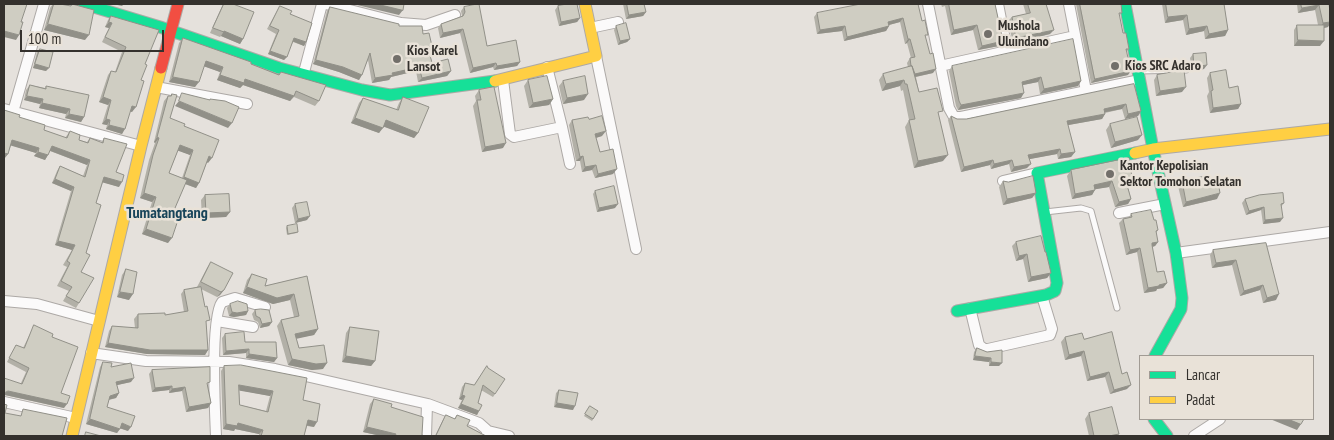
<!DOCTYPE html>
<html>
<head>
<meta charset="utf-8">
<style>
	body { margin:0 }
	#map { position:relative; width:1334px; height:440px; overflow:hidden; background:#e5e1dc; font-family:"PT Sans Narrow",sans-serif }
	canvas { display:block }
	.frame { position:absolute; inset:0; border:5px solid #34312d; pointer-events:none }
	.legend { position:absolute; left:1139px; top:355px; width:175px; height:65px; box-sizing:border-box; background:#e9e2d8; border:1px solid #a19b94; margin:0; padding:6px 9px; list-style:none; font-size:15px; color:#34312d }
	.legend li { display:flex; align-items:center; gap:10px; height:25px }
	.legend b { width:25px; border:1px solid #a19b94 }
	.scale { position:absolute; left:20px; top:30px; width:144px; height:22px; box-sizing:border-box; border:2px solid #34312d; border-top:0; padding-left:6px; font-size:15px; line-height:18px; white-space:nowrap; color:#34312d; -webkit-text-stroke:4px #e9e2d8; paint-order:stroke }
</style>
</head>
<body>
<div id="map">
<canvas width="1334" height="440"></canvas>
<div class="frame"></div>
<ul class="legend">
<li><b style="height:6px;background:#16e098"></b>Lancar</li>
<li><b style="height:6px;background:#ffcf43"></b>Padat</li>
</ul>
<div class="scale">100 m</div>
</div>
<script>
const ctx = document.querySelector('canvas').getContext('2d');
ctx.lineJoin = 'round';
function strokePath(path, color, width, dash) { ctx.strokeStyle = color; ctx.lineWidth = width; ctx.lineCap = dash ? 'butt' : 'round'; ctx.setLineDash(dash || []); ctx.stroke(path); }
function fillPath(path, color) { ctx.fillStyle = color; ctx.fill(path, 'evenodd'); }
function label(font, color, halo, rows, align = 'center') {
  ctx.font = font + ' "PT Sans Narrow",sans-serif'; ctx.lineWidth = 5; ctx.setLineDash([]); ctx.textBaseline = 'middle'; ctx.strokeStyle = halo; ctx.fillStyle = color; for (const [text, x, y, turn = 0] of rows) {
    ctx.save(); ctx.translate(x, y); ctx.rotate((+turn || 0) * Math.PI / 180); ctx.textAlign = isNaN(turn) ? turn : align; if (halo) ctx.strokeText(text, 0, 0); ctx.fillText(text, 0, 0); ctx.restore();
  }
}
const lane = new Path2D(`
	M1139 71 1186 70
	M1045 212 1081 208 1091 211 1117 308`);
const street = new Path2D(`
	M326 4 401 23 426 25 455 15
	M928 4 949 108 954 117H961L1140 80
	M998 4 1007 50
	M1069 4 1086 91
	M590 28 618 22
	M596 56 636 249
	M940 66 1075 36
	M547 67 562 127
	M303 76 322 4
	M503 80 510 134 514 137 562 127 570 164
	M156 87 247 104
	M4 109 141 146
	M13 112 44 4
	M1003 181 1037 173
	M1119 213 1165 204
	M1176 253 1330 232
	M4 301 37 304 99 321
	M970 308 979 345 984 349H988L1050 335 1052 329 1042 296
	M217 321 253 327
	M91 353 146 361 229 362 275 369 428 404 479 423 488 431 486 436
	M4 402 76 418
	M488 431 509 436
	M216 436C215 413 210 317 222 302L235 298 265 307
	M426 436 427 404
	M1194 436 1220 419`);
const fast = new Path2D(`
	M84 4 160 27 279 68 362 90 390 95 495 81
	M1125 4 1153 149 1176 253 1182 298 1181 309 1155 356
	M957 311 1046 295 1055 291 1057 283 1037 173 1135 153
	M1154 419 1167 436`);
const slow = new Path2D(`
	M495 81 596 56 585 4
	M1135 153 1153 149 1330 129
	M72 436 141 146 161 68`);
const jam = new Path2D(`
	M161 68 178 4`);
strokePath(lane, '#ada9a6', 7);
strokePath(street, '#ada9a6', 12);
strokePath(fast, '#ada9a6', 13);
strokePath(slow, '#ada9a6', 13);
strokePath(jam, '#ada9a6', 13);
strokePath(lane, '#fbfafa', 5);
strokePath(street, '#fbfafa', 10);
strokePath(fast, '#16e098', 11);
strokePath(slow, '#ffcf43', 11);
strokePath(jam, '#f24e42', 11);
fillPath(new Path2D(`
	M53 4H60L70 6 72 4 85 40 44 30 50 8Z
	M223 4H233L243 39 240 44 221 36 220 37 210 33Z
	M623 4H644L646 12 643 16 626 19Z
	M918 4 933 73 916 77 919 92 939 116 943 161 914 168 905 127 909 120 903 90 901 91 900 86 882 91 879 80 883 74 908 67 907 63 910 58H911L907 43 905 44 900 22 889 25V26L886 31 844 41 842 31 817 34 814 17 817 13Z
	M941 4H995L1003 41 999 46 978 50 973 30 951 35 945 6 942 7Z
	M1023 4H1046L1050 34 1013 43 1008 21 1012 17 1026 14Z
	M1076 4H1121L1119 16 1123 33 1129 49 1126 52 1128 75 1091 83Z
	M1162 4H1224L1228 30 1225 36 1205 39 1204 31 1186 35 1183 20 1165 23Z
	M1297 4H1329L1328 27 1324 28 1320 46H1294V30L1297 25H1318L1315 10 1298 13Z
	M280 6 290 14 306 42 304 46 293 42 284 60 268 54 276 34 267 29Z
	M558 6 580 18 577 22 559 26 555 10Z
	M330 7 399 26 423 34 432 46 429 50 432 63 451 71 447 76 418 82 416 71 391 77 389 80 372 83 368 60 359 80 339 72 313 64 327 11Z
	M464 7 487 46 520 62 517 66 494 70 493 67 470 73 460 33 440 38 438 28 441 24 462 16 461 11Z
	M111 16 145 64 132 112 130 111 122 134 106 129 107 125 102 124 108 105 99 102 108 75 111 71 115 72 122 52 102 42 109 28 105 27 108 20Z
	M616 26 630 39 627 42 618 45 614 30Z
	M183 38 279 74 281 72 319 101 315 106 294 97 290 101 243 85 240 88 217 80 220 72 204 66 195 87 169 82 179 43Z
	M40 49 46 71 33 68 37 52Z
	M1193 54 1204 69 1192 71 1190 58Z
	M952 66 1081 81 1078 86 1040 94 1038 82 1023 85 1021 98 958 110 956 106 949 71Z
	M1210 73 1229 88 1241 104 1238 109 1210 113 1207 96 1209 92 1207 78Z
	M1157 75 1182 92 1156 96 1154 80Z
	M528 80 553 99 549 105 529 108 524 86Z
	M563 81 584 100 563 104 559 86Z
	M1134 84 1141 111 1138 116 1125 119 1122 109 1105 113V114L1102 119 1068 125 1075 152 1071 157 1058 159 1057 154 1029 159 1027 168 1011 172 1009 164 991 169 990 165 961 172 948 120 951 116 957 119H966Z
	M30 85 45 88 46 86 84 117 81 122 65 118 66 114 39 108 40 104 24 100 26 90Z
	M479 90 503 148 482 152 473 106 476 101 475 96Z
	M172 94 170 118 184 126 208 163 207 162 199 183 196 188 185 184 172 215 168 243 142 234 152 202 140 198 149 160 155 143 154 142 164 101 168 96H170ZM178 150 190 155 182 178 169 173Z
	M403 97 418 133 414 138 383 126 379 133 351 123 359 103 363 98 396 110 399 103Z
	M4 110 44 130 65 138 70 131 79 140 87 142 90 138 101 143 104 138 116 172 119 187 103 182 96 203 86 253 81 272 79 303 76 308 63 301 69 291 57 286 67 267 63 265 72 250 55 245 71 191 52 183 57 171 60 166 83 176 87 165 50 151 45 160 34 156 36 153 11 145 8 154 4 159Z
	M572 120 602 136 596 138 600 152 613 174 595 178 592 170 582 172 580 161H576L569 125Z
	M1110 124 1138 140 1111 148 1106 130Z
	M1071 170 1132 177 1129 182 1127 183 1131 199 1128 204 1115 207 1109 187 1095 189 1092 195 1072 199 1067 176Z
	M1003 181 1008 182 1036 193 1032 198 1003 205 999 187Z
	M1182 181 1209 184 1217 199 1183 207 1178 186Z
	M595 191 615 208 597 212 593 194Z
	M205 195 230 212 226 217 202 218 201 200Z
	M1245 199 1284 203 1281 207 1280 222 1263 224 1261 210 1246 215 1242 203Z
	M295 204 307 220 295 223 292 208Z
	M1131 214 1154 220 1158 230 1156 233 1158 242 1155 246 1152 247 1157 272 1167 283 1163 288 1157 289 1156 291 1144 293 1137 252 1126 255 1119 223 1123 219 1129 217Z
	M287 226 298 232 297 233 287 235 286 228Z
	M1016 242 1051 273 1047 278 1028 282 1023 259 1016 261 1012 246Z
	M1266 243 1276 300 1263 303 1260 290 1240 296 1232 265 1212 268 1210 255 1213 250Z
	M211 262 224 290 220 295 217 297 201 289 206 324 208 350 205 355 147 354 105 347 109 331 112 326 135 328 134 319 138 314 165 315 184 312 181 294 184 290 197 287 207 268Z
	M126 269 129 300 117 297 122 275Z
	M252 274 265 286 307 276 318 329 314 335 296 338 299 348 323 369 312 370 288 365 277 326 281 320 294 317 290 300 273 304 243 293 247 280Z
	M230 304 248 311 246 315 234 317 229 316 227 308Z
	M255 310 272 322 269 326 260 328 258 322 254 320 252 314Z
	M34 325 52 337 61 393 64 408 5 395 21 383 26 372 7 362 16 345 23 348 32 330Z
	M350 327 375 361 371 366 342 362 346 333Z
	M225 334 245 342 277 358 274 362 246 358V353L223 355 222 338Z
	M1065 337 1084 339 1122 374 1127 389 1110 394 1105 377 1087 381 1081 356 1065 360 1061 342Z
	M977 348 987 352 999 366H989V362L973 360 974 352Z
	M103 362 131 382 117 385 119 393 116 398 109 400 107 407 128 431 120 428 117 433 86 424 100 367Z
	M224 366 303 400 314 427 307 426 304 436H259V434L235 429 234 431 223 429 221 371ZM239 390 270 396 266 411 240 405Z
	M487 366 495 394 493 397 481 390 478 403 479 411 477 415 458 408 462 400 459 399 462 387 465 383 474 385Z
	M152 370 208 386 211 403 208 408 186 412 182 391 169 393V390L152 392 149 374Z
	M559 390 573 410 554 407 556 393Z
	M374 399 391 407 422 435 425 436H381L363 432 370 404Z
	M590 406 598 411 592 421 584 416Z
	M1089 413 1119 434 1117 436H1089L1085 419Z
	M446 415 454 419 457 415 467 426 486 436H435L443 420Z`), '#b2b0a7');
fillPath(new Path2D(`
	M113 4H124L122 6Z
	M353 4H377L403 10 399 15Z
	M1319 5 1315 10 1298 13 1302 8Z
	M646 12 643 16 626 19 629 15Z
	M1187 15 1183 20 1165 23 1168 17Z
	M580 18 577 22 559 26 561 22Z
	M903 18 900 22 885 26 888 22Z
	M109 22 112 23 109 28 105 27Z
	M1330 22V24L1328 27 1319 29 1323 23Z
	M48 24 89 35 85 40 44 30Z
	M977 25 973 30 951 35 954 30Z
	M845 26 842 31 817 34 820 30Z
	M889 26 886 31 844 41 847 37Z
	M1207 26 1204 31 1186 35 1189 29Z
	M463 29 460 33 440 38 443 33Z
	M1054 30 1050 34 1013 43 1016 38Z
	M1228 30 1225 36 1205 39 1209 34Z
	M4 31 19 35 16 40 4 37Z
	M224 31 243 39 240 44 221 36Z
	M294 38 306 42 304 46 292 41Z
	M630 39 627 42 618 45 620 41Z
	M908 39H910L907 43 905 44Z
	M1298 40 1324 41 1320 46H1294Z
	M1003 41 999 46 978 50 982 46Z
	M270 51 287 57 284 60 268 54Z
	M316 60 343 67 362 75 359 80 339 72 313 64Z
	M206 61 223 67 220 72 203 66Z
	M520 62 517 66 494 70 497 66Z
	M496 63 493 67 470 73 473 68Z
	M35 64 49 68 46 71 33 68Z
	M1207 65 1204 69 1192 71 1194 67Z
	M419 67 416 71 391 77 389 80 372 83 375 78 392 73Z
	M936 69 933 73 910 78 913 74Z
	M451 71 447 76 418 82 422 78Z
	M1131 71 1128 75 1091 83 1095 79Z
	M220 75 245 79 294 96 290 101 243 85 240 88 217 80Z
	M173 77 199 82 195 87 169 82Z
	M1041 77 1038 82 1018 86 1022 82Z
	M904 80 900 86 882 91 886 84Z
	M1081 81 1078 86 1040 94 1044 89Z
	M1186 87 1182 92 1156 96 1160 91Z
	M1024 93 1021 98 958 110 961 105Z
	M588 94 584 100 563 104 567 98Z
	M27 96 43 99 40 104 24 100Z
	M103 97 111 100 108 105 99 102Z
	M553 99 549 105 529 108 533 103Z
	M179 101 232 123 228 128 175 106Z
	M42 103 70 109 66 114 39 108Z
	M1126 104 1122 109 1101 113 1104 109Z
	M1241 104 1238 109 1210 113 1213 108Z
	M132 106 136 107 132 112 129 111Z
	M1141 111 1138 116 1125 119 1128 114Z
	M69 114 84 117 81 122 65 118Z
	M1105 114 1102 119 1063 126 1067 121Z
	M355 118 383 128 379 133 351 123Z
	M106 119 110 120 107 125 102 124Z
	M386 120 418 133 414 138 382 126Z
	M109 125 125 129 122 134 106 129Z
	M606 131 602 136 592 139 595 134Z
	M1142 135 1138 140 1111 148 1115 142Z
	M157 137 159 138 155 143 154 142Z
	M12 140 39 148 36 153 9 145Z
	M506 143 503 148 482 152 485 147Z
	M180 145 193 150 190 155 176 150Z
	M52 146 90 160 87 165 48 150Z
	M1060 149 1057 154 1025 160 1028 155Z
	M38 152 48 155 45 160 34 156Z
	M1075 152 1071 157 1058 159 1061 154Z
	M4 153 8 154 4 159Z
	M948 155 943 161 914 168 918 161Z
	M209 156 212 158 208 163 205 161Z
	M583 156 580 161H576L580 157Z
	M993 160 990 165 961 172 964 167Z
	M1012 160 1009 164 991 169 994 164Z
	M1031 164 1027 168 1011 172 1014 167Z
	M596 165 592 170 582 172 585 167Z
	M617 169 613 174 595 178 598 174Z
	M104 177 122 182 119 187 101 182Z
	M184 177 199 183 196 188 180 182Z
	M1132 177 1129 182 1122 184 1125 178Z
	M55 179 74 187 71 191 52 183Z
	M1112 181 1109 187 1091 190 1094 185Z
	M1095 190 1092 195 1072 199 1075 194Z
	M144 193 156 197 152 202 140 198Z
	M1036 193 1032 198 1003 205 1007 199Z
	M1220 193 1217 199 1183 207 1186 202Z
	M1131 199 1128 204 1115 207 1119 202Z
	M618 204 615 208 597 212 599 208Z
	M1264 207 1261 210 1246 215 1249 211Z
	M230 212 226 217 202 218 206 213Z
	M310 216 307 220 295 223 298 219Z
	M1283 218 1280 222 1263 224 1265 220Z
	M146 229 172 238 168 243 142 234Z
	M58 241 75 245 72 250 55 245Z
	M1158 242 1155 246 1149 248 1152 243Z
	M1140 248 1137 252 1126 255 1130 250Z
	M1027 254 1023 259 1016 261 1019 256Z
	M1236 260 1232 265 1212 268 1216 263Z
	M1051 273 1047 278 1028 282 1031 277Z
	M1167 283 1163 288 1157 289 1156 291 1144 293 1148 288Z
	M1263 285 1260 290 1240 296 1244 291Z
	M247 287 294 294 290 300 273 304 243 293Z
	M224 290 220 295 217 297 221 292Z
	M120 292 133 294 129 300 117 297Z
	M1279 294 1276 300 1263 303 1267 298Z
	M248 311 246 315 234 317 229 316 232 312Z
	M272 322 269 326 260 328 262 324Z
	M318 329 314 335 291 340 295 334Z
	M108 343 208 350 205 355 147 354 105 347Z
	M249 349 246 353 223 355 226 351Z
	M1084 351 1081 356 1065 360 1069 355Z
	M249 354 277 358 274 362 246 358Z
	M346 356 375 361 371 366 342 362Z
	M975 356 991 358 989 362 973 360Z
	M292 359 327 363 323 369 312 370 288 365Z
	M991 362 1002 363 999 366H989Z
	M1109 372 1105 377 1087 381 1090 377Z
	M134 378 131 382 113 386 116 382Z
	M239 385 273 391 270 396 236 390Z
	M1131 385 1127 389 1110 394 1114 390Z
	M172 386 169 390 152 392 155 388Z
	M185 387 182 391 169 393 172 389Z
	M8 391 67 404 64 408 5 395 4 396V393Z
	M119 393 116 398 107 400 110 396Z
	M462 395 465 396 462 400 459 399Z
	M211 403 208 408 186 412 189 407Z
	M557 403 575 406 573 410 554 407Z
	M461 404 479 411 477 415 458 408Z
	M90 419 120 429 117 433 86 424Z
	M1270 419H1288L1301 424 1297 430Z
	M308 420 317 422 314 427 305 425Z
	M122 423 131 427 128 431 119 428Z
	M238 423 263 430 259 434 235 429 234 431 223 429 226 424Z
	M367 427 396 434 395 436H381L363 432Z`), '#919088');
const building = new Path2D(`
	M4 4H27L21 22H23L19 35 4 31Z
	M54 4H60L71 6 72 4 94 10 89 35 48 24Z
	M224 4H233L254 12 243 39 224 31V32L213 28Z
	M377 4H404L403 10Z
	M479 4 487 46 516 40 520 62 497 66 496 63 473 68 463 29 443 33 441 24 463 16 465 12 464 7Z
	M567 4H577L580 18 561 22 558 6Z
	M627 4H644L646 12 629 15Z
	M861 4H918L922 21 925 20 928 35H925L930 54 933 53 936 69 915 74 912 66H911L910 58 915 57 910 39H908L903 18 888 22 889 26 847 37 845 26 820 30 817 13Z
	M949 4H995L1003 41 982 46 977 25 954 30Z
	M1028 4H1046L1054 30 1016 38 1012 17 1030 13Z
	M1080 4H1121L1122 13H1119L1123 33H1126L1129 49H1126L1131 71 1095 79Z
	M1166 4H1224L1228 30 1209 34 1207 26 1189 29 1187 15 1168 17Z
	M1301 4H1329L1330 12V22L1323 23 1319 5 1302 8Z
	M280 6 292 11 290 14 312 23 306 42 294 38 287 57 270 51 279 30 270 26Z
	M330 7 399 24V26H422L423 34 429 33 432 46 428 47 432 63 448 59 451 71 422 78 419 67 392 73 393 75 375 78 370 53 362 75 343 67 316 60Z
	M111 16 159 30 145 64 147 65 141 80 144 81 136 107 132 106 125 129 109 125 110 120 106 119 111 100 103 97 111 71 116 72 126 47 105 37 112 23 109 22Z
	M626 23 630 39 620 41 616 26Z
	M1297 25H1324V41L1298 40Z
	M183 38 251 62V64L279 75 281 72 326 85 319 101 296 91 294 96 245 79 244 83 220 75 223 67 206 61 199 82 173 77Z
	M1073 39 1081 81 1044 89 1041 77 1022 82 1024 93 961 105 959 101 952 66Z
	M40 49 53 52 49 68 35 64Z
	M1206 53 1207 65 1194 67 1193 54Z
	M912 66 919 92 937 88 943 111 938 112 948 155 918 161 909 120 915 119 907 84H905L904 80 886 84 883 74Z
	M1184 70 1186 87 1160 91 1157 75Z
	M1226 70 1229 88 1238 86 1241 104 1213 108 1211 91 1213 90 1210 73Z
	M547 76 553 99 533 103 528 80Z
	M585 76 588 94 567 98 563 81Z
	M1134 84 1141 111 1128 114 1126 104 1104 109 1105 114 1067 121 1075 152 1061 154 1060 149 1028 155 1031 164 1014 167 1012 160 994 164 993 160 964 167 951 116 957 119H966Z
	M30 85 46 89V86L89 95 84 117 69 114 70 109 42 103 43 99 27 96Z
	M494 87 506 143 485 147 477 100H481L479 90Z
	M182 93 210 100V99L225 101 239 107 232 123 179 101Z
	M172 94 177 95 170 118 185 124 184 126 219 140 212 158 209 156 199 183 184 177 193 150 180 145 169 173 187 180 172 215 179 217 172 238 146 229 156 197 144 193 153 155 159 138 157 137 168 96H171Z
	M403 97 429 107 418 133 386 120 383 128 355 118 363 98 398 110Z
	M4 110 20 115 19 117 45 125 44 130 67 138 70 131 80 135 79 140 88 143 90 138 103 143 104 138 127 144 116 172 124 175 122 182 104 177 96 203 101 205 86 253 90 255 81 272 94 278 79 303 66 296 72 287 61 281 70 263 67 261 75 245 58 241 74 187 55 179 60 166 85 177 90 160 52 146 48 155 38 152 39 148 12 140 8 154 4 153Z
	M602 116 606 131 595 134 600 152 613 149 617 169 598 174 596 165 585 167 583 156 580 157 572 120 588 117 589 119Z
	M1137 117 1142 135 1115 142 1110 124Z
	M1129 158 1132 177 1125 178 1131 199 1119 202 1112 181 1094 185 1095 190 1075 194 1071 170Z
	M1033 176 1036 193 1007 199 1003 181 1008 182Z
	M1208 176 1209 184 1218 182 1220 193 1186 202 1182 181Z
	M614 186 618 204 599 208 595 191Z
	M1283 193 1284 203 1281 204 1283 218 1265 220 1264 207 1249 211 1245 199 1259 195Z
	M229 194 230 212 206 213 205 195Z
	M307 202 310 216 298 219 295 204Z
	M1151 210 1154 220H1156L1158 230 1156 231 1158 242 1152 243V245L1157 272 1164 271 1167 283 1159 285V286L1148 288 1140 248 1130 250 1123 219 1132 217 1131 214Z
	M297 224 298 232 288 234 287 226Z
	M1041 236 1045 252H1046L1051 273 1031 277 1027 254 1019 256 1016 242Z
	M1266 243 1279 294 1267 298 1263 285 1244 291 1236 260 1216 263 1213 250Z
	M211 262 233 273 224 290 221 292 201 282Z
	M126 269 137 272 133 294 120 292Z
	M252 274 267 279 265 286 307 276 318 329 295 334 299 348 324 345 327 363 316 364 292 359 281 320 299 316 294 294 277 298 247 287Z
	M201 287 205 307 207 306 210 320 206 321 208 350H150L108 343 112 326 138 328V314L165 313V315L188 311 184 290Z
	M238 301 247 304 248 311 237 313 232 312 230 304Z
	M261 309 269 310 272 322 262 324 260 318 256 316 255 310Z
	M34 325 53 334 52 337 78 347 61 393 70 396 67 404 8 391 4 393V378L22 384 29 368 9 358 16 345 24 348Z
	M350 327 379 331 375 361 346 356Z
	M244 332 245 342H276L277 358 249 354V349L226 351 225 334Z
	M1112 332 1122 374 1127 372 1131 385 1114 390 1109 372 1090 377 1084 351 1069 355 1065 337 1082 333 1084 339Z
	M977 348 987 352 1002 350V363L991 362V358L975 356Z
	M103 362 112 363 111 367 131 363 134 378 116 382 119 393 110 396 107 407 135 416 131 427 122 423 120 429 90 419Z
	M241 365 307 378 303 400 320 404 317 422 308 420 304 436H261L263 430 238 423 237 426 226 424 224 366ZM239 385 273 391 268 412 240 405Z
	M487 366 488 368 505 379 495 394 483 385 478 403 482 405 479 411 461 404 465 396 462 395 465 383 474 385Z
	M210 367V382L207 383 211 403 189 407 185 387 172 389V386L155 388 152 370Z
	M559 390 578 393 575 406 557 403Z
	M374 399 392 404 391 407 423 417 422 435 425 436H395L396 434 367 427Z
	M4 404 7 405 5 413 21 416 23 409 67 418 62 436H4Z
	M590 406 598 411 593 419 585 414Z
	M1112 407 1119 434 1109 436H1094L1089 413Z
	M446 415 455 419 457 415 470 420 467 426 486 436H436Z
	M1288 419H1304L1301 424Z
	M86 432 101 436H85Z`);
fillPath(building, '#cfcdc2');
strokePath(building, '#919088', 1);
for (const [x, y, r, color] of [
	[988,34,5,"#726f6a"],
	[397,59,5,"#726f6a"],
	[1115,66,5,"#726f6a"],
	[1110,174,5,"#726f6a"]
]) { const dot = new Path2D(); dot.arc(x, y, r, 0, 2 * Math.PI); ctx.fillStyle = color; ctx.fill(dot); strokePath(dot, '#e9e2d8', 2); }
label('bold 14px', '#34312d', '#e9e2d8', [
	["Mushola",998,26],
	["Uluindano",998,42],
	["Kios Karel",407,51],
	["Lansot",407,67],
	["Kios SRC Adaro",1125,66],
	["Kantor Kepolisian",1120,166],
	["Sektor Tomohon Selatan",1120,182]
], 'left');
label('bold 16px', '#184459', '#e9e2d8', [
	["Tumatangtang",167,213]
]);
</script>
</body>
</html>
